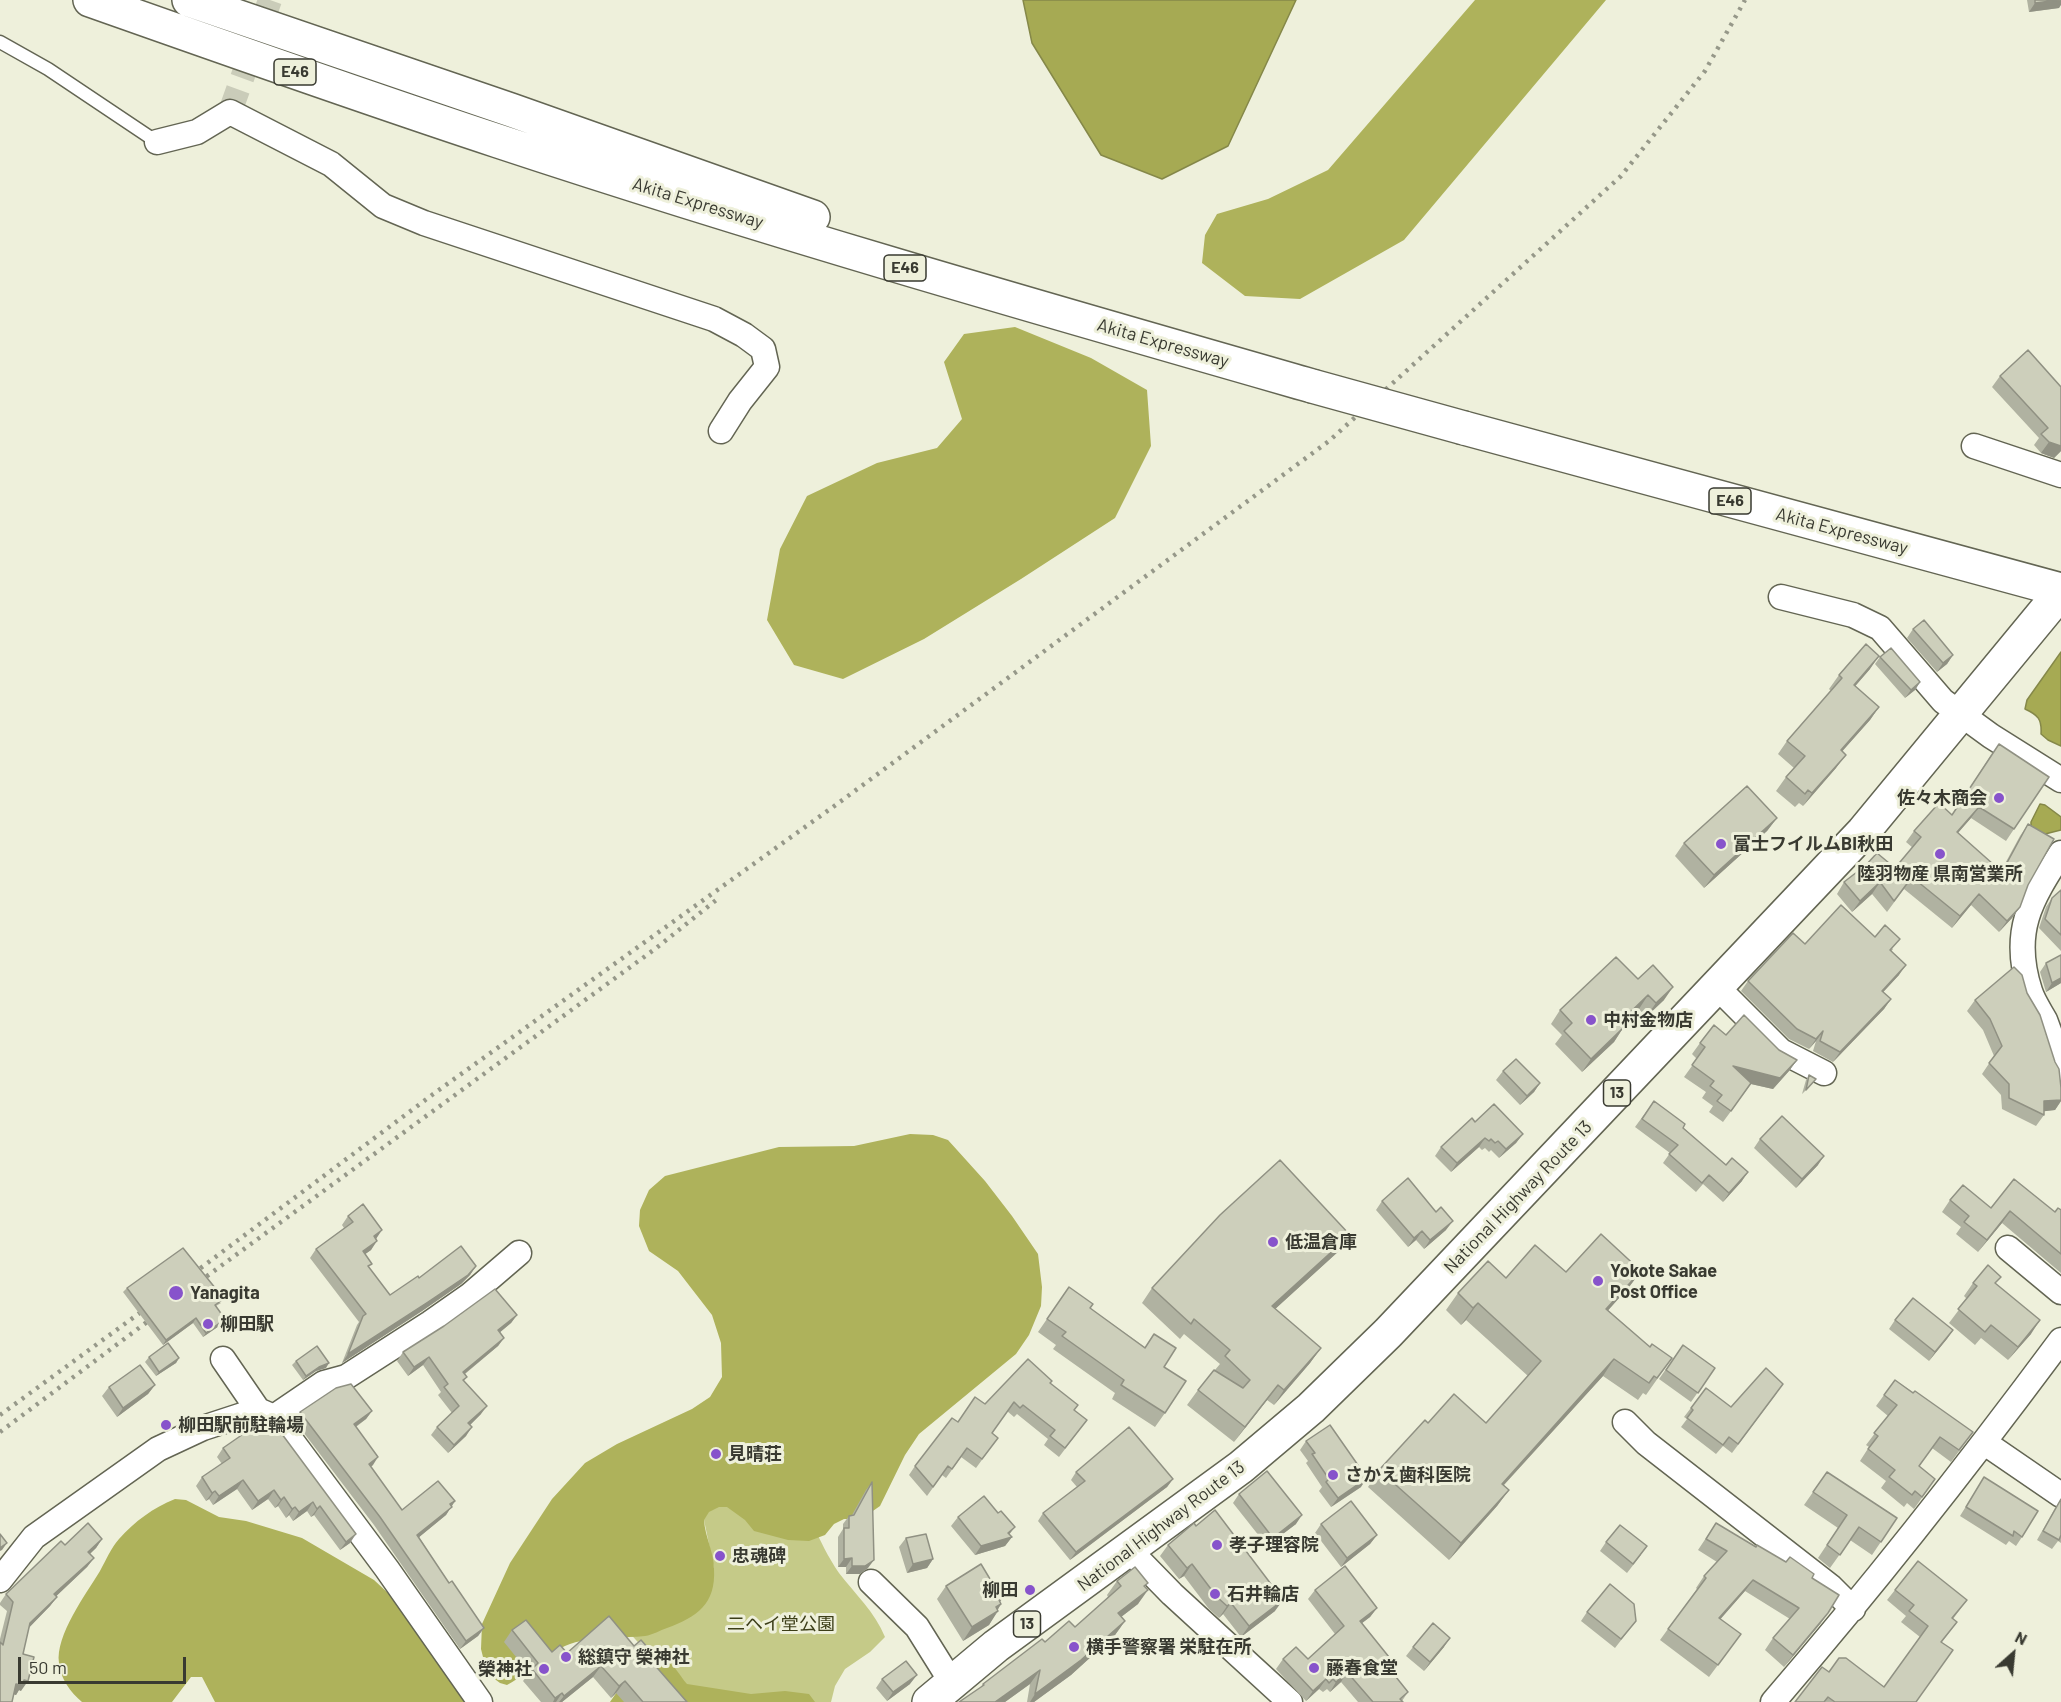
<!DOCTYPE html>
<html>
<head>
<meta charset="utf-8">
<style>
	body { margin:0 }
	#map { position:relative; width:2061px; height:1702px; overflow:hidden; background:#eef0db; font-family:Barlow,sans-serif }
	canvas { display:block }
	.north { position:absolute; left:1983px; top:1624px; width:60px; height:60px; -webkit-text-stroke:4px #eef0db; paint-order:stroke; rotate:27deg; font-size:16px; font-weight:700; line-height:24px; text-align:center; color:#393a31 }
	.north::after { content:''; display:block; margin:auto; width:21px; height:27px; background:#393a31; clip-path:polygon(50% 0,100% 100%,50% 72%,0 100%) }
	.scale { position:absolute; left:18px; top:1657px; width:168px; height:27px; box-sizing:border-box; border:3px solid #393a31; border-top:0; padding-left:8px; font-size:18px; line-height:21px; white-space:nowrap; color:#393a31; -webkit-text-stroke:4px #eef0db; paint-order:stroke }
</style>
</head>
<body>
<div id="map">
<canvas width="2061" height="1702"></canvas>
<div class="north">N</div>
<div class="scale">50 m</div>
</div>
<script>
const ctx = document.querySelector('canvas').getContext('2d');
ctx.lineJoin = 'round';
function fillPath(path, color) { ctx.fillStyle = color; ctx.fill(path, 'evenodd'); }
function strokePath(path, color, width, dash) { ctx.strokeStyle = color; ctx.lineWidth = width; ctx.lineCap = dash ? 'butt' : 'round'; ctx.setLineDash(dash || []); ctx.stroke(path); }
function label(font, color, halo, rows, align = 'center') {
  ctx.font = font + ' Barlow,"Noto Sans JP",sans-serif'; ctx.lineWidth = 6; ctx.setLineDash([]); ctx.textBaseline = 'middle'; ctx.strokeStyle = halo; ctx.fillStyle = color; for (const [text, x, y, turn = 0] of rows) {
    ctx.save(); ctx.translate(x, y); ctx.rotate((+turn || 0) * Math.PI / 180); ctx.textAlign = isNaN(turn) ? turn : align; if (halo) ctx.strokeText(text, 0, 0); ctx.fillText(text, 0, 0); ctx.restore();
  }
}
fillPath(new Path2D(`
	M687 1486 812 1523C820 1540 828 1557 839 1573 855 1594 875 1612 885 1637L870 1652 845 1669 835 1686 831 1702H696L672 1679 599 1600 714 1568 704 1520Z`), '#c5ca88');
fillPath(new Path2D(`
	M1475 0H1606L1404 240 1300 299 1245 296 1202 263 1205 235 1217 214 1268 199 1328 170Z
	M1015 327 1091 358 1147 390 1151 446 1115 518 1021 579 924 639 843 679 794 665 767 620 780 549 807 496 877 463 937 448 962 419 944 362 964 334Z
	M910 1134 933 1135 948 1140 985 1181 1012 1216 1038 1254 1042 1287 1041 1306 1029 1335 1016 1354 919 1434 905 1455 880 1506 870 1513 856 1519H844L834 1524 825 1535 809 1541 788 1540 754 1531 745 1520 727 1507H719L709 1512 704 1520C705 1537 714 1552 714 1569 716 1604 697 1617 667 1628 660 1630 653 1635 645 1636 624 1638 602 1637 581 1641 550 1647 534 1671 507 1685L500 1683 492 1677 485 1665 481 1649 482 1624 510 1563 552 1499 585 1463 617 1444 692 1409 710 1397 722 1377 721 1343 712 1315 678 1271 649 1251 639 1226 640 1210 649 1190 665 1176 779 1147 854 1146Z
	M175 1499 186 1500 219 1517 246 1521 302 1538 374 1580 403 1607 467 1702H215L202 1677H191L172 1702H82C71 1693 60 1678 59 1663 55 1636 86 1594 100 1571 106 1560 111 1548 119 1539 135 1521 153 1508 175 1499Z
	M665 1660C676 1666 679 1675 687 1684L751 1694 785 1691 809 1694 815 1702H610L623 1683 659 1661Z`), '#aeb25b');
const water = new Path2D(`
	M1023 0H1296L1228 146 1162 179 1101 155 1032 43Z
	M2061 652V746L2048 740 2041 734C2042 719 2038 715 2025 709L2027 700Z
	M2040 804 2045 805 2061 817V830L2045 834 2031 828V822Z`);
fillPath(water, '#a6aa53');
strokePath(water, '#858849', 1.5);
strokePath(new Path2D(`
	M230 112 270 0`), '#caccb9', 24, [24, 12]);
const lane = new Path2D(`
	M0 42 48 69 157 142`);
const street = new Path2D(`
	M157 142 197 132 230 112 331 164 383 206 424 223 714 319 744 335 763 349 767 367 740 401 721 431
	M1974 446 2061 475
	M1781 597 1853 615 1880 628 1943 701 1991 736 2061 780
	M2061 853C2030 901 2011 932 2030 991 2033 1001 2040 1011 2045 1020 2051 1036 2057 1053 2061 1069
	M1717 987 1781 1051 1824 1073
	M2008 1248 2061 1292
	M223 1359 258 1410 274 1417 387 1569 480 1702
	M274 1417 324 1383 346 1377 430 1323 470 1295 519 1253
	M1625 1422 1646 1443 1831 1587 1853 1609
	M1985 1443 2061 1495
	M1129 1550 1172 1594 1290 1702
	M0 1580 34 1537 158 1449 203 1428 258 1410
	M871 1582 917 1627 952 1683
	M1773 1702C1874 1585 1969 1464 2061 1340`);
const highway = new Path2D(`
	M90 0C226 48 361 96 498 141 767 230 1040 308 1312 386
	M189 0 511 110 813 217
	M1464 428 2061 590
	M929 1702 996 1646 1241 1467 1311 1408 1388 1333 1863 832 2061 592`);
strokePath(lane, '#636553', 15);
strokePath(street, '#636553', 27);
strokePath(highway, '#636553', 36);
strokePath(lane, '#fff', 12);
strokePath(street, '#fff', 24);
strokePath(highway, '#fff', 33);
strokePath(new Path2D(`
	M186 1279 432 1095 833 807 1329 441 1621 176 1705 71 1745 0
	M192 1287 655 949 720 897
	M0 1415 152 1304
	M0 1432 159 1313`), '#969889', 4.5, [3, 6]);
const highwayBridge = new Path2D(`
	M1312 386 1464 428`);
strokePath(highwayBridge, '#636553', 36, []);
strokePath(highwayBridge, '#fff', 33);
fillPath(new Path2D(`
	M2027 0H2061L2059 8 2029 12Z
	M2000 376 2061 387V451L2054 458 2041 453 2034 445 2039 438 1992 387Z
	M1913 629 1953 655 1947 664 1937 672 1907 638Z
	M1880 657 1920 682 1915 690 1905 698 1875 664Z
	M1870 669 1855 686 1879 707 1870 720 1842 751 1836 768 1803 806 1799 803 1795 807 1776 791 1786 777 1794 768 1778 754 1787 741 1831 691 1829 689 1839 675Z
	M1991 755 2014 829 2006 841 1971 818 1958 833 2001 871 2020 836 2028 824V885L2020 907 2012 918 1999 932 1971 905 1952 928 1904 889 1887 912 1872 894 1852 912 1837 894 1844 882 1895 868 1913 848 1906 842 1914 831 1952 815Z
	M1777 818 1767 831 1704 888 1675 856 1684 843Z
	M2061 890V951L2039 928 2046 907 2052 898Z
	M1875 937 1893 949 1891 952 1899 975 1883 992 1891 999 1884 1009 1833 1062 1813 1051 1816 1041 1809 1049 1789 1039 1741 991 1748 981 1805 944Z
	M2061 955V983L2046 992 2040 972 2046 963Z
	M1638 979 1664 1000 1646 1017 1639 1009 1621 1026 1623 1028 1614 1042 1582 1072 1555 1044 1562 1035 1551 1024 1560 1010Z
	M2027 993 2061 1088V1101L2055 1110 2044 1111V1115L2036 1126 2002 1109 2001 1095 1982 1074 1994 1056 1983 1030 1967 1011 1975 1000Z
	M1726 1035 1779 1050 1797 1060 1789 1071 1773 1089 1751 1084 1723 1122 1709 1112 1713 1106 1702 1098 1706 1092 1684 1077 1697 1059 1692 1054 1700 1043Z
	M1503 1071 1540 1083 1534 1092 1520 1105 1496 1080Z
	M1809 1075 1813 1083 1802 1094 1806 1080Z
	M1654 1101 1742 1181 1723 1202 1703 1184 1696 1192 1663 1163 1670 1153 1635 1127Z
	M1475 1122 1523 1134 1516 1143 1499 1158 1491 1150 1489 1152 1485 1148 1482 1150 1479 1147 1451 1172 1435 1156 1441 1147Z
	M1760 1139 1818 1165 1796 1188 1754 1148Z
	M1950 1200 1991 1208 2055 1212 2061 1210V1273L2002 1223 1978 1252 1956 1234 1961 1227 1942 1212Z
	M1382 1201 1446 1230 1424 1249 1416 1240 1408 1247 1376 1210Z
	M348 1216 376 1239 371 1250 365 1254 369 1268 390 1295 419 1278 476 1266 470 1275 461 1284 422 1311 342 1363 357 1325 359 1322 310 1258 316 1249 344 1228 342 1225Z
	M1350 1235 1340 1250 1275 1309 1321 1348 1310 1363 1274 1405 1267 1400 1234 1442 1187 1405 1198 1390 1220 1364 1184 1334 1180 1339 1142 1303 1152 1288Z
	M1641 1271 1629 1287 1608 1310 1650 1347 1672 1358 1646 1395 1643 1393 1638 1400 1603 1376 1504 1485 1509 1490 1497 1506 1449 1560 1368 1487 1379 1470 1428 1423H1486L1528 1376 1466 1320 1461 1325 1446 1310 1458 1293 1506 1278 1566 1272Z
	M1973 1283 1996 1284 2031 1334 2008 1360 1981 1338 1975 1345 1949 1323 1967 1299 1964 1296Z
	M1069 1287 1090 1308 1145 1347 1154 1334 1164 1367 1165 1413 1155 1427 1112 1399 1115 1393 1053 1349 1056 1345 1038 1332Z
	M127 1288 221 1303 216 1306 225 1319 222 1324 203 1337 193 1323 163 1345 123 1292Z
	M517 1315 511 1323 500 1332 504 1338 498 1346 465 1374 467 1377 464 1381 481 1414 470 1425 466 1436 448 1453 431 1435 437 1427 452 1413 438 1395 441 1392 423 1365 408 1376 397 1361 403 1352Z
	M1895 1320 1953 1330 1929 1361 1889 1329Z
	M1683 1345 1715 1368 1691 1402 1659 1379Z
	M149 1357 179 1358 176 1363 156 1376 145 1362Z
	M296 1361 326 1368 316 1371 303 1380 292 1365Z
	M1895 1380 1973 1432 1951 1462 1932 1448 1919 1466 1935 1479 1914 1509 1907 1503 1904 1507 1881 1488 1886 1481 1860 1461 1869 1447 1866 1445 1888 1416 1876 1406Z
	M1050 1384 1074 1410 1087 1420 1059 1457 1044 1445 1048 1439 1017 1414 1014 1417 1007 1411 992 1433 998 1438 976 1468 961 1457 946 1478 942 1475 927 1496 909 1475 915 1466 958 1422 985 1404Z
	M155 1385 148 1394 117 1417 102 1396 109 1387Z
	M1706 1388 1731 1407 1777 1393 1732 1453 1723 1446 1716 1454 1681 1427 1687 1419 1684 1417Z
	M372 1411 366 1419 356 1427 373 1465 370 1467 402 1510 455 1501 446 1515 419 1537 449 1583 484 1628 478 1636 460 1649 374 1525 294 1420 300 1412Z
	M262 1421 350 1543 340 1550 314 1515 311 1517 307 1511 293 1521 289 1515 286 1518 278 1506 275 1508 268 1499 252 1510 237 1489 213 1505 209 1499 206 1501 196 1486 202 1477 222 1464 217 1457 223 1448Z
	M1306 1441 1361 1487 1331 1507 1319 1491 1322 1487 1306 1463 1308 1461 1300 1450Z
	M1076 1472 1173 1479 1167 1487 1070 1560 1038 1521 1043 1513 1077 1487 1071 1480Z
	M1827 1472 1897 1518 1872 1555 1850 1540 1830 1568 1818 1558 1838 1528 1804 1505Z
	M1984 1477 2022 1537 2016 1546 2009 1541 2006 1545 1960 1516Z
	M872 1482 868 1568 860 1574H846V1567H838V1537L843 1529V1524L849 1516 852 1515 866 1490Z
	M1239 1494 1296 1524 1267 1546 1233 1503Z
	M2061 1499V1543L2058 1541 2052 1549 2037 1540 2055 1508Z
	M958 1517 1009 1535 1012 1537 1005 1546 975 1555 951 1526Z
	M1716 1523 1756 1547 1812 1578 1828 1613 1820 1624 1784 1667 1765 1650 1773 1638 1790 1619 1745 1591 1720 1619 1741 1634 1709 1677 1660 1640 1697 1589 1696 1588 1704 1576 1717 1562 1698 1550Z
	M1321 1524 1377 1535 1370 1544 1341 1567 1315 1533Z
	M906 1538 933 1559 927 1568 907 1573 899 1547Z
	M102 1539 96 1548 90 1554 94 1558 87 1567 56 1596 57 1597 50 1606 29 1627 23 1654 21 1691 19 1690 16 1695 14 1694 0 1702V1639L7 1611 0 1605V1603L6 1594 65 1545Z
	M1606 1542 1641 1555 1627 1573 1600 1551Z
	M1168 1545 1275 1611 1241 1637 1223 1614 1219 1618 1209 1609 1184 1576 1179 1579 1160 1556Z
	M1117 1581 1145 1587 1138 1604 1121 1617 1125 1621 1115 1635 1071 1675 1034 1702H1027L1030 1684 1005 1702H959L980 1688 983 1684 1045 1642 1075 1627 1108 1597 1107 1595Z
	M946 1586 1000 1602 1001 1604 989 1625 963 1641 937 1599Z
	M1315 1590 1377 1608 1370 1617 1362 1623 1393 1662 1389 1668 1408 1692 1402 1701 1403 1702H1358L1341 1682 1330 1692 1327 1689 1323 1692 1319 1689 1306 1701 1276 1669 1283 1659H1308L1335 1634 1308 1599Z
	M1895 1590 1967 1600 1953 1619 1957 1622 1942 1642 1916 1702H1795L1829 1672 1884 1687 1920 1637 1901 1622 1906 1616 1887 1600Z
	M1587 1612 1636 1621 1615 1648 1581 1621Z
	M512 1630 552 1652 567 1653 634 1646 657 1658 653 1663 687 1702H624L616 1693 611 1698 593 1677 562 1702H541L523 1681 529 1673 504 1642Z
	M1413 1647H1444L1424 1671 1406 1656Z
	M882 1679 910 1684 887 1701 876 1688Z`), '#b0b2a1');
fillPath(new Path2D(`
	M2061 0V5L2059 8 2029 12 2035 3Z
	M2049 442 2061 446V451L2054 458 2041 453Z
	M1953 655 1947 664 1937 672 1943 663Z
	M1879 656 1870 669 1845 698 1854 685Z
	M1920 682 1915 690 1905 698 1911 690Z
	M1879 707 1870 720 1831 764 1841 750Z
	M1846 755 1836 768 1803 806 1812 793Z
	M1979 807 1971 818 1949 843 1957 832Z
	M1777 818 1767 831 1704 888 1714 875Z
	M1880 882 1872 894 1852 912 1860 901Z
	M1979 894 1971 905 1952 928 1960 916Z
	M2020 907 2012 918 1999 932 2007 921Z
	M1906 965 1899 975 1875 1001 1882 991Z
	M2061 978V983L2046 992 2052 983Z
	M1673 987 1664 1000 1646 1017 1656 1003Z
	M1648 995 1639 1009 1609 1037 1619 1023Z
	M1891 999 1884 1009 1833 1062 1840 1052Z
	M1623 1028 1614 1042 1582 1072 1591 1059Z
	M1823 1031 1816 1041 1809 1049 1816 1039Z
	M1797 1060 1789 1071 1773 1089 1751 1084 1723 1122 1751 1084 1733 1066Z
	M1540 1083 1534 1092 1520 1105 1527 1096Z
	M2061 1100V1101L2055 1110 2038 1112 2044 1101Z
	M1523 1134 1516 1143 1499 1158 1506 1149Z
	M1485 1138 1479 1147 1451 1172 1457 1163Z
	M1824 1156 1818 1165 1796 1188 1802 1179Z
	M1748 1172 1742 1181 1723 1202 1729 1193Z
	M2010 1211 2002 1223 1978 1252 1987 1240Z
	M1453 1221 1446 1230 1424 1249 1430 1240Z
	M382 1230 376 1239 374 1236Z
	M1422 1231 1416 1240 1408 1247 1414 1238Z
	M1350 1235 1340 1250 1262 1321 1272 1306Z
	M377 1241 371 1250 357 1260 363 1251Z
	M476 1266 470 1275 461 1284 422 1311 342 1363 348 1354Z
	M1641 1271 1629 1287 1595 1325 1606 1309Z
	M1478 1303 1466 1320 1461 1325 1473 1308Z
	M517 1315 511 1323 492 1339 498 1330Z
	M196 1318 193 1323 163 1345 166 1340Z
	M225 1319 222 1324 203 1337 206 1333Z
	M2040 1320 2031 1334 2008 1360 2018 1347Z
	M1953 1330 1947 1339 1929 1361 1935 1352Z
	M504 1338 498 1346 457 1380 463 1372Z
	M1321 1348 1310 1363 1274 1405 1284 1390Z
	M429 1357 423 1365 408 1376 414 1367Z
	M179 1358 176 1363 156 1376 159 1372Z
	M1614 1359 1603 1376 1490 1500 1502 1484Z
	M329 1363 326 1368 316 1371 303 1380 306 1376 319 1367Z
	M155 1385 148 1394 117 1417 123 1408Z
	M1278 1385 1267 1400 1234 1442 1245 1427Z
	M487 1406 481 1414 463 1432 468 1423Z
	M372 1411 366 1419 348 1432 354 1424Z
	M472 1427 466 1436 448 1453 454 1445Z
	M378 1457 373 1465 363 1473 369 1464Z
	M1367 1478 1361 1487 1331 1507 1338 1498Z
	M1173 1479 1167 1487 1070 1560 1076 1552Z
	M243 1480 237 1489 213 1505 219 1496Z
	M274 1490 268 1499 252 1510 258 1501Z
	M1509 1490 1497 1506 1449 1560 1461 1543Z
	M215 1491 209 1499 206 1501 212 1493Z
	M284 1497 278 1506 275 1508 281 1500Z
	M455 1501 446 1515 412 1543 417 1535Z
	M313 1502 307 1511 293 1521 299 1512Z
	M320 1506 314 1515 311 1517 317 1509Z
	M295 1507 289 1515 286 1518 292 1509Z
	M1302 1515 1296 1524 1267 1546 1273 1538Z
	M1015 1527 1008 1536 1012 1537 1005 1546 975 1555 981 1546 1008 1533Z
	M356 1534 350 1543 340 1550 346 1542Z
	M1377 1535 1370 1544 1341 1567 1347 1558Z
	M102 1539 96 1548 82 1561 88 1552Z
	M7 1543 2 1550 0 1551V1548Z
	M94 1558 87 1567 48 1604 54 1594Z
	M852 1558 846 1567H838L844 1559Z
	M933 1559 927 1568 907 1573 913 1564Z
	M874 1560 868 1568 860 1574H846L852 1566Z
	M1192 1564 1184 1576 1179 1579 1187 1568Z
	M1753 1580 1745 1591 1711 1630 1719 1618Z
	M1148 1590 1138 1604 1108 1627 1118 1613Z
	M57 1597 50 1606 24 1633 30 1623Z
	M1002 1599 996 1607 1001 1604 995 1614 998 1611 989 1625 963 1641 972 1627 999 1600Z
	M1283 1600 1275 1611 1241 1637 1249 1626Z
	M1231 1603 1223 1614 1219 1618 1227 1606Z
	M1377 1608 1370 1617 1353 1630 1360 1621Z
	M1828 1613 1820 1624 1784 1667 1793 1655Z
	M1125 1621 1115 1635 1071 1675 1034 1702H1030L1035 1694Z
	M484 1628 478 1636 460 1649 466 1641Z
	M1450 1638 1444 1647 1424 1671 1430 1662Z
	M601 1666 593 1677 562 1702H559L564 1696Z
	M1040 1670 1030 1684 1005 1702H995Z
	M1347 1672 1341 1682 1330 1692 1336 1682Z
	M917 1675 910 1684 887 1701 893 1692Z
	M1326 1679 1319 1689 1306 1701 1313 1691Z
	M24 1680 28 1681 21 1691 19 1690 16 1695 9 1693 16 1684Z
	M625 1681 616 1693 611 1698 619 1686Z
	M562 1693 556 1702H553L555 1698Z`), '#909183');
const building = new Path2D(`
	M2035 0H2059L2035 3Z
	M2028 350 2061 387V446L2049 442 2041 434 2048 428 2000 376Z
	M1924 620 1953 655 1943 663 1913 629Z
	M1866 644 1879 656 1854 685 1879 707 1841 750 1846 755 1812 793 1808 790 1805 794 1786 777 1805 756 1787 741 1842 678 1839 675Z
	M1891 648 1920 682 1911 690 1880 657Z
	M1999 744 2049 777 2014 829 1979 807 1957 832 2002 872 2028 824 2054 839 2028 885 2020 907 2007 921 1979 894 1960 916 1912 877 1894 901 1880 882 1860 901 1844 882 1866 865 1877 853 1895 868 1921 837 1914 831 1939 803 1952 815Z
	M1747 786 1777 818 1714 875 1684 843Z
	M2061 890V935L2045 919 2052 898Z
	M1841 905 1875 937 1885 925 1900 939 1890 950 1906 965 1882 991 1891 999 1840 1052 1820 1041 1823 1031 1816 1039 1797 1029 1748 981 1793 933 1805 944Z
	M2061 955V978L2052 983 2046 963Z
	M1616 957 1638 979 1653 965 1673 987 1656 1003 1648 995 1619 1023 1623 1028 1591 1059 1564 1031 1572 1023 1560 1010Z
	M2014 967 2022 975 2027 993 2040 1015 2055 1062 2059 1069 2061 1088V1100L2044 1101V1115L2009 1098V1084L1989 1063 2002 1046 1990 1019 1975 1000Z
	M1744 1015 1779 1050 1797 1060 1780 1078 1733 1066 1751 1083 1731 1111 1717 1101 1722 1095 1710 1086 1714 1081 1692 1065 1705 1047 1700 1043 1714 1025 1726 1035Z
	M1516 1059 1540 1083 1527 1096 1503 1071Z
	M1809 1075 1816 1079 1806 1090Z
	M1654 1101 1685 1124 1683 1128 1726 1165 1732 1158 1748 1172 1729 1193 1709 1175 1702 1183 1669 1154 1678 1145 1642 1119Z
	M1494 1104 1523 1134 1506 1149 1498 1141 1495 1143 1491 1139 1489 1141 1485 1138 1457 1163 1441 1147 1472 1118 1475 1122Z
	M1782 1116 1824 1156 1802 1179 1760 1139Z
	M1280 1160 1350 1235 1272 1306 1321 1348 1284 1390 1278 1385 1245 1427 1198 1390 1214 1370 1243 1388 1250 1380 1225 1356 1230 1350 1194 1319 1191 1324 1152 1288 1220 1215Z
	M1408 1178 1436 1212 1441 1207 1453 1221 1430 1240 1422 1231 1414 1238 1382 1201Z
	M2014 1179 2055 1212 2058 1208 2061 1210V1254L2010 1211 1987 1240 1964 1222 1969 1216 1950 1200 1963 1185 1991 1208Z
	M363 1204 382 1230 374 1236 377 1241 363 1251 372 1264 368 1266 390 1295 418 1276 419 1278 461 1246 476 1266 468 1275 428 1302 348 1354 363 1316 366 1314 316 1249 353 1222 348 1216Z
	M1601 1234 1641 1271 1606 1309 1650 1347 1652 1344 1672 1358 1657 1378 1654 1376 1649 1383 1614 1359 1502 1484 1509 1490 1461 1543 1379 1470 1425 1420 1428 1423 1454 1394 1486 1423 1541 1361 1478 1303 1473 1308 1458 1293 1488 1261 1506 1278 1535 1245 1566 1272Z
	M183 1248 224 1299 215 1305 225 1319 206 1333 196 1318 166 1340 127 1288Z
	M1988 1265 2001 1277 1995 1283 2040 1320 2018 1347 1991 1325 1985 1332 1958 1309 1977 1286 1973 1283Z
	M1069 1287 1093 1304 1090 1308 1145 1348 1154 1334 1176 1348 1164 1367 1186 1381 1165 1413 1121 1385 1124 1380 1062 1336 1066 1332 1047 1319Z
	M495 1289 517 1315 498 1330 504 1338 463 1372 467 1377 463 1380 487 1406 468 1423 472 1427 454 1445 437 1427 459 1406 444 1387 448 1384 429 1357 414 1367 403 1352 444 1326Z
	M1913 1298 1953 1330 1935 1352 1895 1320Z
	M168 1343 179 1358 159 1372 149 1357Z
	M1683 1345 1715 1368 1698 1393 1666 1370Z
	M317 1346 329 1363 319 1367 306 1376 296 1361Z
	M1028 1359 1052 1381 1050 1383 1078 1405 1074 1410 1087 1420 1065 1448 1050 1436 1055 1430 1023 1405 1020 1408 1014 1402 992 1433 998 1438 982 1459 967 1448 952 1469 948 1466 933 1487 915 1466 952 1418 958 1422 975 1397 985 1404Z
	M140 1365 155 1385 123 1408 109 1387Z
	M1766 1368 1783 1384 1738 1444 1729 1437 1723 1445 1687 1418 1693 1410 1691 1408 1706 1388 1731 1407Z
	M1895 1380 1913 1393 1915 1391 1973 1432 1959 1450 1940 1437 1919 1466 1935 1479 1922 1497 1915 1491 1912 1495 1889 1477 1895 1470 1868 1449 1878 1436 1874 1433 1897 1405 1884 1395Z
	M351 1384 372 1411 354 1424 378 1457 369 1464 402 1510 438 1481 455 1501 450 1504 452 1507 417 1535 449 1583 452 1581 484 1628 466 1641 380 1517 300 1412 336 1388Z
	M262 1421 268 1430 276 1426 356 1534 346 1542 320 1506 317 1509 313 1502 299 1512 295 1507 292 1509 284 1497 281 1500 274 1490 258 1501 243 1480 219 1496 215 1491 212 1493 202 1477 230 1458 223 1448Z
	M1330 1425 1367 1478 1338 1498 1326 1482 1329 1479 1312 1454 1315 1453 1306 1441Z
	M1129 1427 1173 1479 1076 1552 1043 1513 1085 1481 1076 1472Z
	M1267 1471 1302 1515 1273 1538 1239 1494Z
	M1827 1472 1897 1518 1881 1542 1859 1527 1840 1555 1827 1545 1847 1515 1813 1492Z
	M1984 1477 2038 1511 2022 1537 2014 1531 2013 1536 1966 1507Z
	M872 1482 874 1560 865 1566H852V1558L844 1559V1528H849V1516L854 1515Z
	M984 1496 998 1513 1001 1511 1015 1527 1008 1533 1012 1537 981 1546 958 1517Z
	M2061 1499V1535L2059 1540 2043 1531Z
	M1351 1501 1377 1535 1347 1558 1321 1524Z
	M1215 1510 1283 1600 1249 1626 1231 1603 1227 1606 1217 1597 1192 1564 1187 1568 1168 1545 1194 1523 1196 1526Z
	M88 1523 102 1539 88 1552 94 1558 54 1594 57 1597 30 1623 23 1654 34 1657 28 1681 24 1680 22 1685 16 1684 12 1702H0V1642L3 1645 13 1602 6 1594 61 1541 65 1545Z
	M1716 1523 1756 1547 1757 1545 1786 1562 1790 1557 1814 1574 1812 1578 1839 1595 1828 1613 1793 1655 1773 1638 1799 1608 1753 1580 1719 1618 1741 1634 1718 1665 1668 1629 1706 1578 1704 1576 1727 1551 1706 1539Z
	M1620 1525 1647 1546 1633 1564 1606 1542Z
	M0 1534 7 1543 0 1548Z
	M926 1534 933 1559 913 1564 906 1538Z
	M1918 1561 1967 1600 1952 1618 1957 1622 1941 1642 1953 1650 1916 1702H1835L1828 1697 1824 1702H1795L1822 1667 1829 1672 1839 1658H1846L1884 1687 1928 1626 1909 1611 1914 1605 1895 1590Z
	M981 1564 1002 1599 999 1600 1001 1604 996 1607 998 1611 972 1627 946 1586Z
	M1345 1566 1377 1608 1360 1621 1393 1662 1388 1667 1408 1692 1400 1699 1403 1702H1373L1347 1672 1336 1682 1333 1679 1329 1683 1326 1679 1313 1691 1283 1659 1296 1647 1308 1659 1344 1626 1315 1590Z
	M1135 1567 1148 1583 1144 1586 1148 1590 1118 1613 1125 1621 1081 1660 1035 1694 1040 1670 995 1702H959L984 1685 983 1684 1042 1639 1045 1642 1069 1621 1075 1627 1121 1586 1117 1581Z
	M1610 1584 1634 1604 1636 1621 1621 1639 1587 1612Z
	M609 1616 634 1646 641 1640 657 1658 652 1662 687 1702H643L625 1681 619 1686 601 1666 564 1696 562 1693 555 1698 532 1669 538 1663 512 1630 526 1620 552 1652 560 1645 567 1653Z
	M1433 1623 1450 1638 1430 1662 1413 1647Z
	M906 1661 917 1675 893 1692 882 1679Z`);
fillPath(building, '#cdcfbb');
strokePath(building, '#909183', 1.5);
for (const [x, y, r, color] of [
	[1999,798,6,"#8753cb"],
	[1721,844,6,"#8753cb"],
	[1940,854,6,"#8753cb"],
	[1591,1020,6,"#8753cb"],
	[1273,1242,6,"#8753cb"],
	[1598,1281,6,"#8753cb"],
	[176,1293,8,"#8753cb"],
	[208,1324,6,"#8753cb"],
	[166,1425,6,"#8753cb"],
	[716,1454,6,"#8753cb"],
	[1333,1475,6,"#8753cb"],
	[1217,1545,6,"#8753cb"],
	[720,1556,6,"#8753cb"],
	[1030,1590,6,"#8753cb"],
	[1215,1594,6,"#8753cb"],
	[1074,1647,6,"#8753cb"],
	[566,1657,6,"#8753cb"],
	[1314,1668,6,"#8753cb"],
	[544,1669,6,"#8753cb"]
]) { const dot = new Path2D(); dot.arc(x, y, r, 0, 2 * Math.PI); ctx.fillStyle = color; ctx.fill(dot); strokePath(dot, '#eef0db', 2); }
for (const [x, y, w] of [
	[295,72,42],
	[905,268,42],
	[1730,501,42],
	[1617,1093,27],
	[1027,1624,27]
]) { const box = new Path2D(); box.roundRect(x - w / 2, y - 13, w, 26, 4.5); ctx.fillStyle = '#eef0db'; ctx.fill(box); strokePath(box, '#393a31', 1.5); }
label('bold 16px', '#393a31', null, [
	["E46",295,72],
	["E46",905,268],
	["E46",1730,501],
	["13",1617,1093],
	["13",1027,1624]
]);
label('18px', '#393a31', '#eef0db', [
	["Akita Expressway",698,203,17],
	["Akita Expressway",1163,343,16],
	["Akita Expressway",1842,531,15],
	["National Highway Route 13",1518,1197,-46],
	["National Highway Route 13",1161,1526,-37]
]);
label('bold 18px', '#393a31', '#eef0db', [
	["佐々木商会",1987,798,"right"],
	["富士フイルムBI秋田",1733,844],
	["陸羽物産 県南営業所",1940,874,"center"],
	["中村金物店",1603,1020],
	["低温倉庫",1285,1242],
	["Yokote Sakae",1610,1271],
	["Post Office",1610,1292],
	["Yanagita",190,1293],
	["柳田駅",220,1324],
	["柳田駅前駐輪場",178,1425],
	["見晴荘",728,1454],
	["さかえ歯科医院",1345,1475],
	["孝子理容院",1229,1545],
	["忠魂碑",732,1556],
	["柳田",1018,1590,"right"],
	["石井輪店",1227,1594],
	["横手警察署 栄駐在所",1086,1647],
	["総鎮守 榮神社",578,1657],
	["藤春食堂",1326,1668],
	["榮神社",532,1669,"right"]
], 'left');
label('18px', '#3c3e18', '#eef0db', [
	["二ヘイ堂公園",781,1624]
]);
</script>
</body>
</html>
